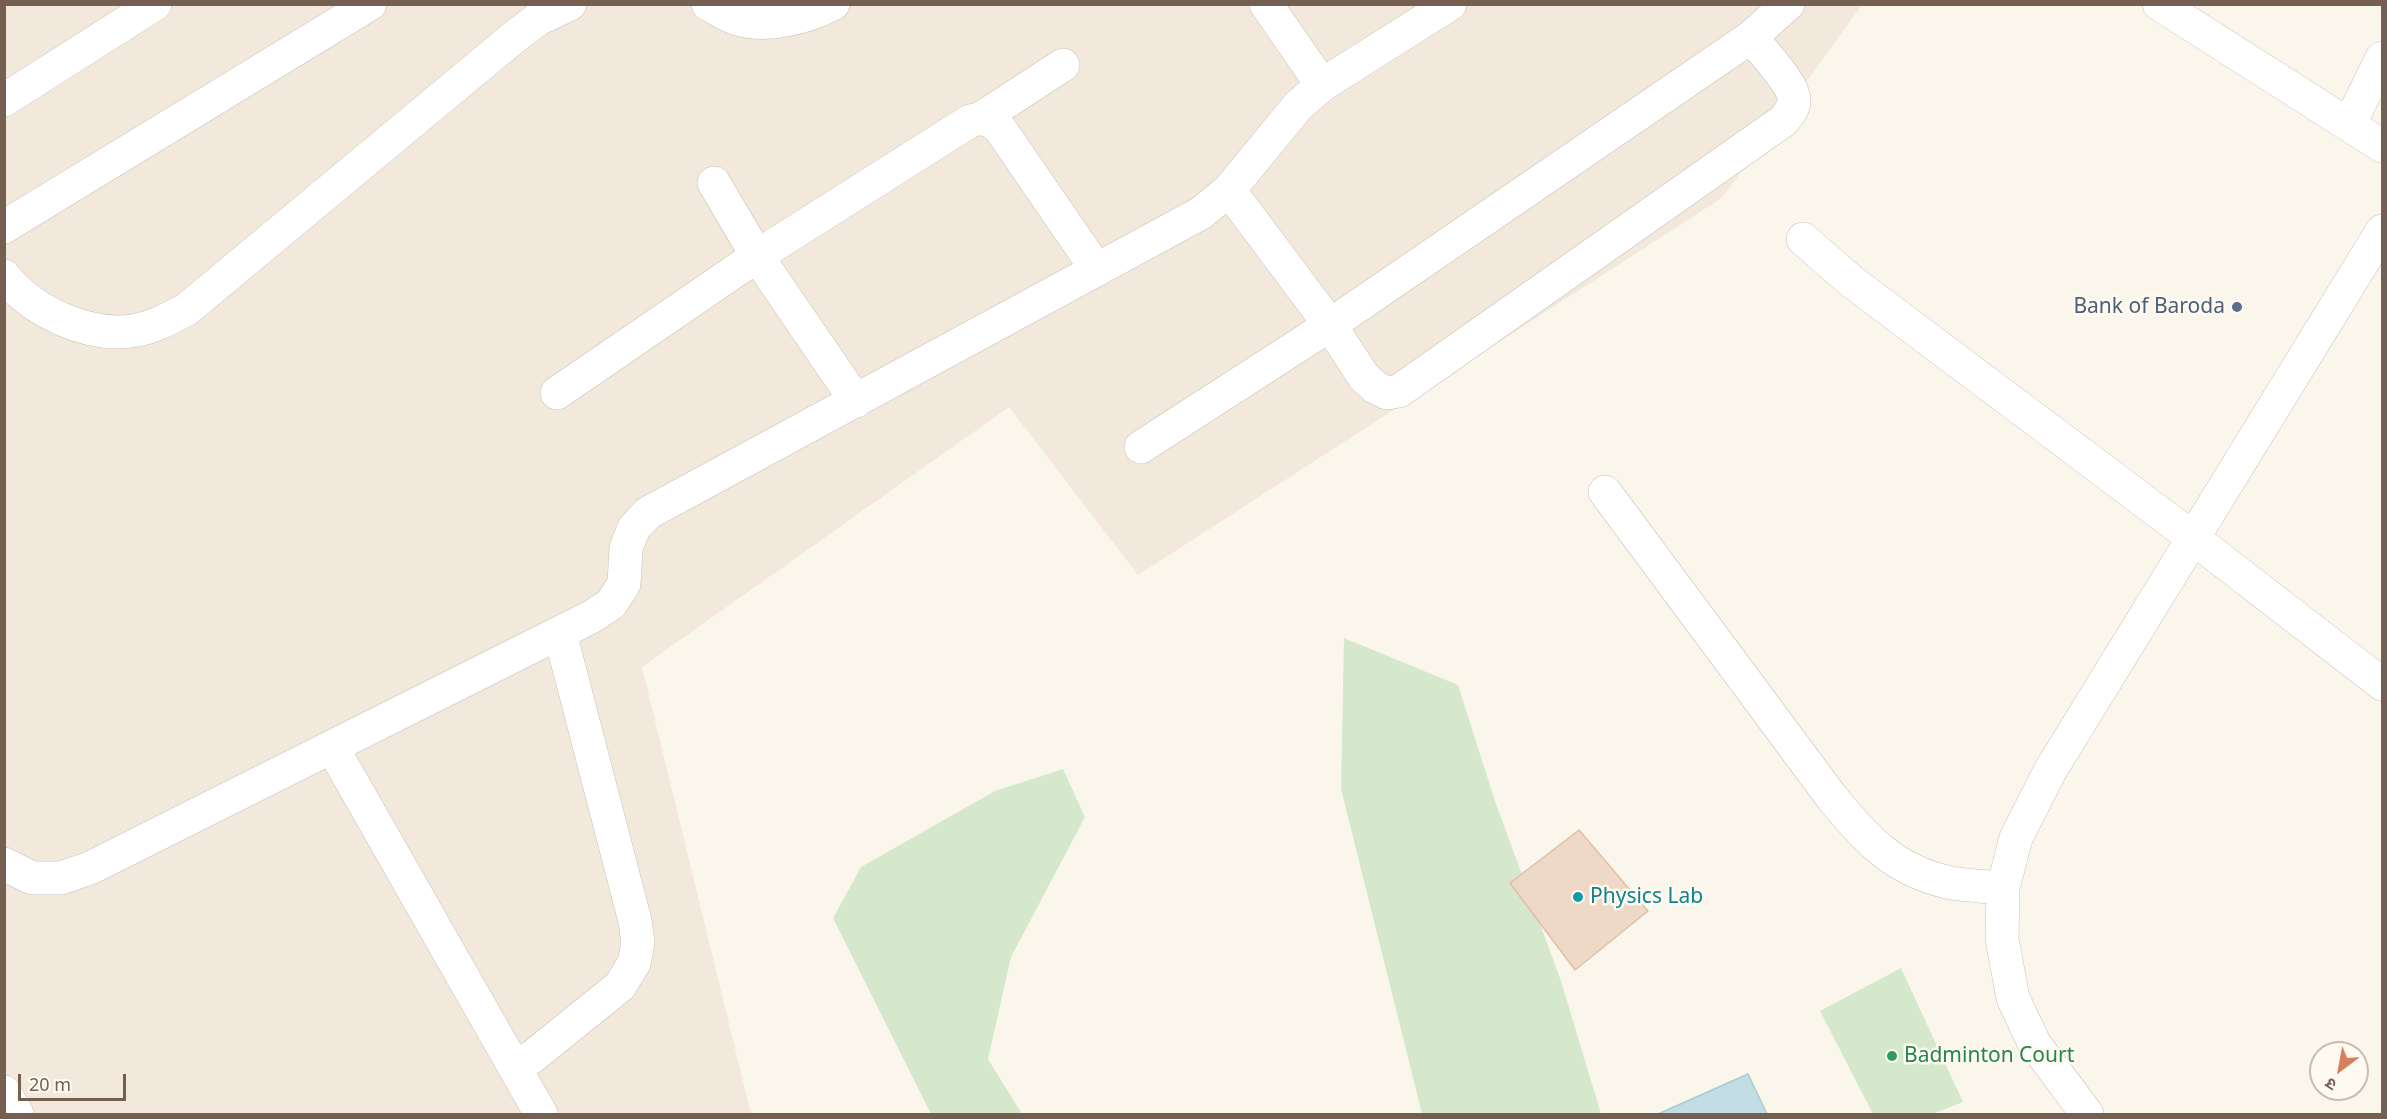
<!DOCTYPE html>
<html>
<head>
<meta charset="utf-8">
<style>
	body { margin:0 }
	#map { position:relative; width:2387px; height:1119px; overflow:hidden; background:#fbf6ec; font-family:"Noto Sans","Noto Sans Devanagari",sans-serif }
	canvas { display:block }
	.frame { position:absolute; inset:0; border:6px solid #745f51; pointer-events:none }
	.north { position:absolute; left:2309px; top:1041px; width:60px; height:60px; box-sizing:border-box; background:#fefaf2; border:2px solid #c7bcb2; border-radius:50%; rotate:212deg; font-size:16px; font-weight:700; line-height:24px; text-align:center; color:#745f51 }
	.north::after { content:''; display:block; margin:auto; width:21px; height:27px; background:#d77f5f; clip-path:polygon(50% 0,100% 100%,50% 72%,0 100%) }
	.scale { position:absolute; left:18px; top:1074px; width:108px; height:27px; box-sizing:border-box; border:3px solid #745f51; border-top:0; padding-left:8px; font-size:18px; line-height:21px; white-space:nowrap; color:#745f51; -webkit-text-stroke:4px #fefaf2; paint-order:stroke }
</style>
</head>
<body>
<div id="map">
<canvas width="2387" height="1119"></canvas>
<div class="frame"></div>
<div class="north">उ</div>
<div class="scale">20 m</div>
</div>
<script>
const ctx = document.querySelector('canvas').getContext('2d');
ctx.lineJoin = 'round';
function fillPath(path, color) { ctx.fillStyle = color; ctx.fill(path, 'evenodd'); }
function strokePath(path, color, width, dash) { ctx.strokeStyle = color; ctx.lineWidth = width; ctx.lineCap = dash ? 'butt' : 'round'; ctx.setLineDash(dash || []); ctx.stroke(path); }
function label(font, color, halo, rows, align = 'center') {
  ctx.font = font + ' "Noto Sans",sans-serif'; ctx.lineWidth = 5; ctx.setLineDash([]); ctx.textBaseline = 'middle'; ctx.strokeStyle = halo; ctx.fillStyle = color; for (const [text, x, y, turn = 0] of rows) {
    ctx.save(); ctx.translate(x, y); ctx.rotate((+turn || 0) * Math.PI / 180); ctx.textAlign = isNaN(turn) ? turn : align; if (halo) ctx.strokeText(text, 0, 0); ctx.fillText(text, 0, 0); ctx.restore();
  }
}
fillPath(new Path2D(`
	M5 5H1862L1722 198 1138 575 1009 407 642 667 751 1114H5Z`), '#f2e8db');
fillPath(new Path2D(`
	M1344 638 1458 685 1495 801 1561 981 1601 1114H1422L1341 789Z
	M1063 769 1085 817 1011 957 988 1059 1022 1114H931L833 918 861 867 995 791Z
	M1901 968 1963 1102 1932 1114H1873L1820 1011Z`), '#d5e8cb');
const water = new Path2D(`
	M1748 1074 1767 1114H1658Z`);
fillPath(water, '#c2dde3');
strokePath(water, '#a9cbd4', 1.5);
const building = new Path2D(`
	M1579 830 1648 911 1575 970 1510 883Z`);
fillPath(building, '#eed8c6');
strokePath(building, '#dfbfa8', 1.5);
const minor = new Path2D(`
	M708 4C717 9 727 16 737 19 767 28 805 18 833 4
	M1266 4 1322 85
	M2159 4 2382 146
	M4 100 155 4
	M983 117 1063 65
	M2349 125 2382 58
	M714 183 757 256 856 401
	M1229 190 1330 325 1364 377 1375 387 1387 393 1399 391 1783 121C1788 115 1794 109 1794 100 1794 84 1761 50 1751 37
	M4 227 370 4
	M1803 239 1851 281 2193 538 2382 684
	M4 276C32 311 86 337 132 331 152 328 169 319 187 309L513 38 538 19 570 4
	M557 393 757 256 970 121C984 117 991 119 1001 130L1097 270
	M1141 447 1330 325 1751 37 1788 4
	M1605 492 1833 799C1866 839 1894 870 1947 882 1965 886 1984 886 2003 888
	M332 747 541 1114
	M4 864 32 878H61L90 868 591 617 611 604 624 584 626 548 634 528 648 513 1201 213 1229 190 1298 106 1322 85 1450 4
	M514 1067 532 1057 620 986 634 963 638 943 635 921 560 633
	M4 1092 17 1114
	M2087 1114 2034 1043 2013 998 2002 939 2003 888 2016 838 2050 771 2382 231`);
strokePath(minor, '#ccbfb2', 34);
strokePath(minor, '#fff', 33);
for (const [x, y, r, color] of [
	[2237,307,6,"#5c6f8a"],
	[1578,897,6,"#0f9aa8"],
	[1892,1056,6,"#2e9e5b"]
]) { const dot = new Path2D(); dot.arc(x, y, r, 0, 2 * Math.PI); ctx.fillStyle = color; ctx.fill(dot); strokePath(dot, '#fefaf2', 2); }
label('21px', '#4e5e75', '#fefaf2', [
	["Bank of Baroda",2225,307]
], 'right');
label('21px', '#0d838f', '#fefaf2', [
	["Physics Lab",1590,897]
], 'left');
label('21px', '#27864d', '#fefaf2', [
	["Badminton Court",1904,1056]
], 'left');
</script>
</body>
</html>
